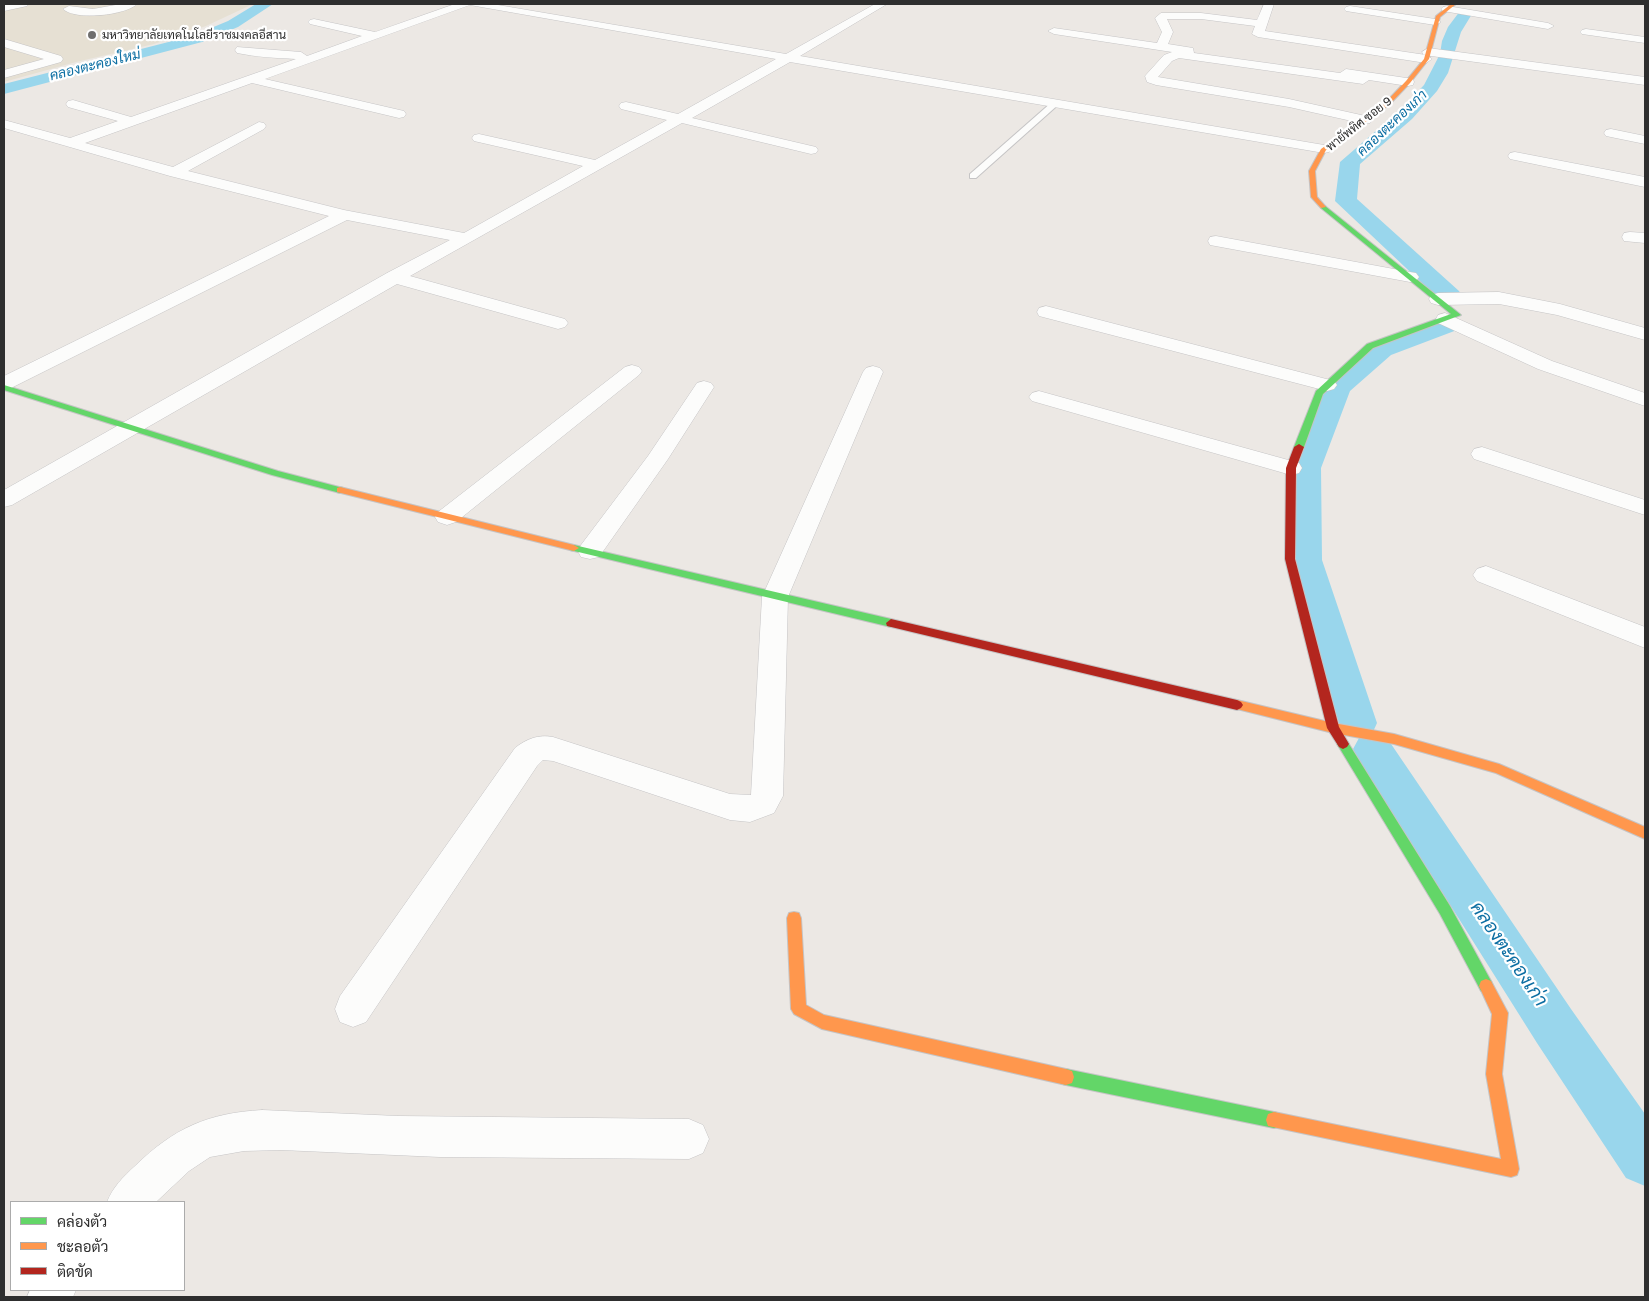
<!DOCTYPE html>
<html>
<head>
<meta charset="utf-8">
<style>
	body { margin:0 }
	#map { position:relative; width:1649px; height:1301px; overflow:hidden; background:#ece8e4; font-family:"Golos Text",Sarabun,sans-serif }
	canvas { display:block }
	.frame { position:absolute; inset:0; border:5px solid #2e2e2e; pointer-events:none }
	.legend { position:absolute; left:10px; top:1201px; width:175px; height:90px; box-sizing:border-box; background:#fff; border:1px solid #ababab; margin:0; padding:6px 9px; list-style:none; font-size:15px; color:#2e2e2e }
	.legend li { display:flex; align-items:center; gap:10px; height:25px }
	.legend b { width:25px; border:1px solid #ababab }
</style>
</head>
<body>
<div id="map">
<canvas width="1649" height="1301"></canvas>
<div class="frame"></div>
<ul class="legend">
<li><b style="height:6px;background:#63d668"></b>คล่องตัว</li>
<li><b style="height:6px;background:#ff974d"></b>ชะลอตัว</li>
<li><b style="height:6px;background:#b3261e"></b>ติดขัด</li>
</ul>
</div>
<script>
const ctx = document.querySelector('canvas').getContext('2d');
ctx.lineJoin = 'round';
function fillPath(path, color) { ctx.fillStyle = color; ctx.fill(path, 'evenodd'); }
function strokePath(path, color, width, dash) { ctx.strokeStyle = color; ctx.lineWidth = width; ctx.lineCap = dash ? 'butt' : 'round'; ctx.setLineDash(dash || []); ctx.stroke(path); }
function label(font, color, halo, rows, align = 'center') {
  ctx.font = font + ' "Golos Text",Sarabun,sans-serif'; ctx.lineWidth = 4.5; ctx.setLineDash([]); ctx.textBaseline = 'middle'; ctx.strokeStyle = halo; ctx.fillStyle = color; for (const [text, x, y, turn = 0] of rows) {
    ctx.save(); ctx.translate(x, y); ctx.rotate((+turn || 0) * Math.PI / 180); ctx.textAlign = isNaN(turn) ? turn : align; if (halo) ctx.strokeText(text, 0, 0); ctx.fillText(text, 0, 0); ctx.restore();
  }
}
fillPath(new Path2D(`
	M4 4H253L206 26 154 44 76 62 4 82Z`), '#e6e0d3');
fillPath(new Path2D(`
	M256 4H273L238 27 202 42 4 94V84L192 36 228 21Z
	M1465 10 1470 11 1472 14 1461 32 1448 73 1437 91 1412 119 1360 164 1357 199 1459 291 1462 296 1459 301 1450 303 1441 301 1335 201 1340 162 1399 111 1424 85 1440 54 1442 41 1448 27 1460 11Z
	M1448 317 1457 320 1461 325 1457 330 1391 355 1350 391 1321 468 1322 560 1377 723 1372 734 1387 738 1571 1009 1645 1114V1186L1626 1178 1537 1043 1359 760 1353 749 1359 738 1363 736 1358 738 1344 734 1339 723 1288 560 1291 468 1324 388 1328 382 1373 343Z`), '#99d6ec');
const lane = new Path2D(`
	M1052 102 1059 104 976 178H970V174Z`);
const street = new Path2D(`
	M9 4H28L27 6 4 11V5Z
	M121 4H137C126 15 76 21 63 9L69 6 93 9Z
	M455 4H492L786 54 875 4H887L800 56 1324 145 1329 146 1331 149 1329 152 1324 153 790 62 692 118 816 147 818 150 816 153 811 154 682 123 410 276 565 319 568 323 565 327 558 329 551 327 397 284 12 505 4 507V490L387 273 450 240 347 220 11 388 4 390V376L329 216 170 176 4 128V120L70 138 118 121 68 107 66 104 68 101 73 100 131 117 296 59C276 58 256 57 237 53L235 50 237 47 301 52 307 56 362 36 310 24 308 22 310 20 314 19 375 32ZM470 5 776 59 678 114 626 102 621 103 619 106 621 109 667 120 595 160 479 134 474 135 472 138 474 141 583 166 464 233 344 210 188 171 264 129 266 126 264 123 259 122 173 167 85 143 252 83 399 118 404 117 406 114 404 111 265 79Z
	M1264 4H1274L1265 31 1426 55 1432 59 1426 63 1258 37 1252 34 1255 26 1201 19H1167L1173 32 1168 44 1193 48 1194 53 1340 73 1346 69 1413 79 1414 82 1413 85 1408 86 1369 80 1363 84 1179 58 1172 61 1158 77 1289 99 1370 117 1372 120 1370 123 1365 124 1289 107 1156 85 1147 82 1145 76 1164 55 1172 52 1054 34 1048 31 1054 28 1157 43 1162 32 1155 18 1161 13H1201L1257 20Z
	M1350 6 1435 19 1441 22 1435 25 1346 11 1344 9 1346 7Z
	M1447 6 1548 23 1554 26 1548 29 1443 11 1441 9 1443 7Z
	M1586 29 1645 37V43L1582 34 1580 32 1582 30Z
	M4 39 61 56 63 59 61 62 4 78V70L44 59 4 47Z
	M1428 48 1645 77V85L1424 55 1422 52Z
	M1611 129 1645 136V144L1606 136 1604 133 1606 130Z
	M1515 152 1645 177V187L1510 159 1508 156 1510 153Z
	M1630 232 1645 233V243L1624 241 1622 237 1624 233Z
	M1216 236 1410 272 1416 273 1419 277 1416 281 1410 282 1210 245 1208 241 1210 237Z
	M1499 292 1560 304 1645 328V340L1557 315 1499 304 1438 305 1431 303 1429 299 1431 295 1438 293Z
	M1046 306 1334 381 1337 385 1334 389 1327 391 1039 316 1037 312 1039 308Z
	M1445 313 1552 361 1645 393V406L1538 369 1438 323 1436 319 1438 315Z
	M632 365 639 367 642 371 639 375 456 522 447 525 438 522 435 517 438 512 625 367Z
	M873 366 880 368 883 372 788 597 783 796 774 813 750 822 730 820 553 761 543 760 537 766 366 1022 353 1027 340 1022 335 1009 340 996 515 748C526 739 539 734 553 737L730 794 751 795 762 597 863 372 866 368Z
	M704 381 711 383 714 387 668 459 599 557 590 559 581 557 578 551 581 545 648 456 697 383Z
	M1039 391 1299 463 1302 468 1299 473 1291 475 1032 401 1029 397 1032 393Z
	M1482 447 1645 500V515L1474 459 1471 454 1474 449Z
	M1486 566 1645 627V648L1477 581 1473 575 1477 569Z
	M262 1110 398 1116 689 1119 703 1125 709 1139 703 1153 689 1159 440 1157 281 1150 244 1151 210 1157 189 1171 156 1202H107C113 1187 123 1177 135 1166 174 1128 208 1113 262 1110Z
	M30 1290H76L73 1297H27Z`);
const fast = new Path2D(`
	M1321 206H1325L1461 315 1373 348 1323 394 1304 447 1299 450 1294 447 1316 391 1367 344 1451 314 1321 208Z
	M4 385 278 471 343 488 345 490 340 493 272 475 4 390Z
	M574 545 891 619 896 623 891 627 570 550 569 548 570 546Z
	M1343 739 1347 741 1450 906 1491 981 1493 986 1491 991 1486 993 1481 991 1440 914 1339 747 1337 744 1339 741Z
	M1066 1069 1274 1112 1280 1114 1282 1120 1280 1126 1274 1128 1066 1085 1060 1083 1058 1077 1060 1071Z`);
const slow = new Path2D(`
	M1451 4H1456L1440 17 1429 59 1410 83 1389 105 1326 150 1315 171 1317 197 1326 207 1321 208 1311 197 1309 171 1321 149 1385 103 1406 81 1424 59 1436 16Z
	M340 487 574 545 579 548 574 551 337 492V488Z
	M1237 700 1333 723 1394 734 1499 764 1645 827V839L1496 773 1394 744 1333 733 1233 708 1231 705 1233 702Z
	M794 912 799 913 801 918 806 1005 824 1015 1066 1069 1072 1071 1074 1077 1072 1083 1066 1085 822 1029 794 1014 791 1009 787 918 789 913Z
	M1486 979 1491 981 1508 1013 1502 1074 1519 1169 1517 1175 1511 1177 1268 1126 1266 1120 1268 1114 1274 1112 1501 1159 1486 1074 1492 1014 1479 986 1481 981Z`);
const jam = new Path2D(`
	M1299 444 1304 447 1296 468 1295 559 1339 727 1349 744 1347 747 1343 749 1339 747 1327 728 1285 559 1286 468 1294 447Z
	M891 619 1237 700 1241 702 1243 705 1241 708 1237 710 887 626 886 623Z`);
strokePath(lane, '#c5c4c5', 2);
strokePath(street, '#c5c4c5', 1);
strokePath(fast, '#c5c4c5', 2);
strokePath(slow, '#c5c4c5', 2);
strokePath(jam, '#c5c4c5', 2);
fillPath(lane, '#fcfcfb');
fillPath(street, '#fcfcfb');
fillPath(fast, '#63d668');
fillPath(slow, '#ff974d');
fillPath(jam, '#b3261e');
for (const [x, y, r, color] of [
	[92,35,5,"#706f6e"]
]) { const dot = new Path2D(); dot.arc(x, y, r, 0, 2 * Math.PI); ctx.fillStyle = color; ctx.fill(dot); strokePath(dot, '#fff', 2); }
label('12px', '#2e2e2e', '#fff', [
	["มหาวิทยาลัยเทคโนโลยีราชมงคลอีสาน",102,35]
], 'left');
label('12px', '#2e2e2e', '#fff', [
	["พายัพทิศ ซอย 9",1359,124,-38]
]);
label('italic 14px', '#0d6fa3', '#fff', [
	["คลองตะคองใหม่",95,65,-14],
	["คลองตะคองเก่า",1392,123,-43]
]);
label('italic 19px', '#0d6fa3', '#fff', [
	["คลองตะคองเก่า",1509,954,56]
]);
</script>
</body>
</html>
